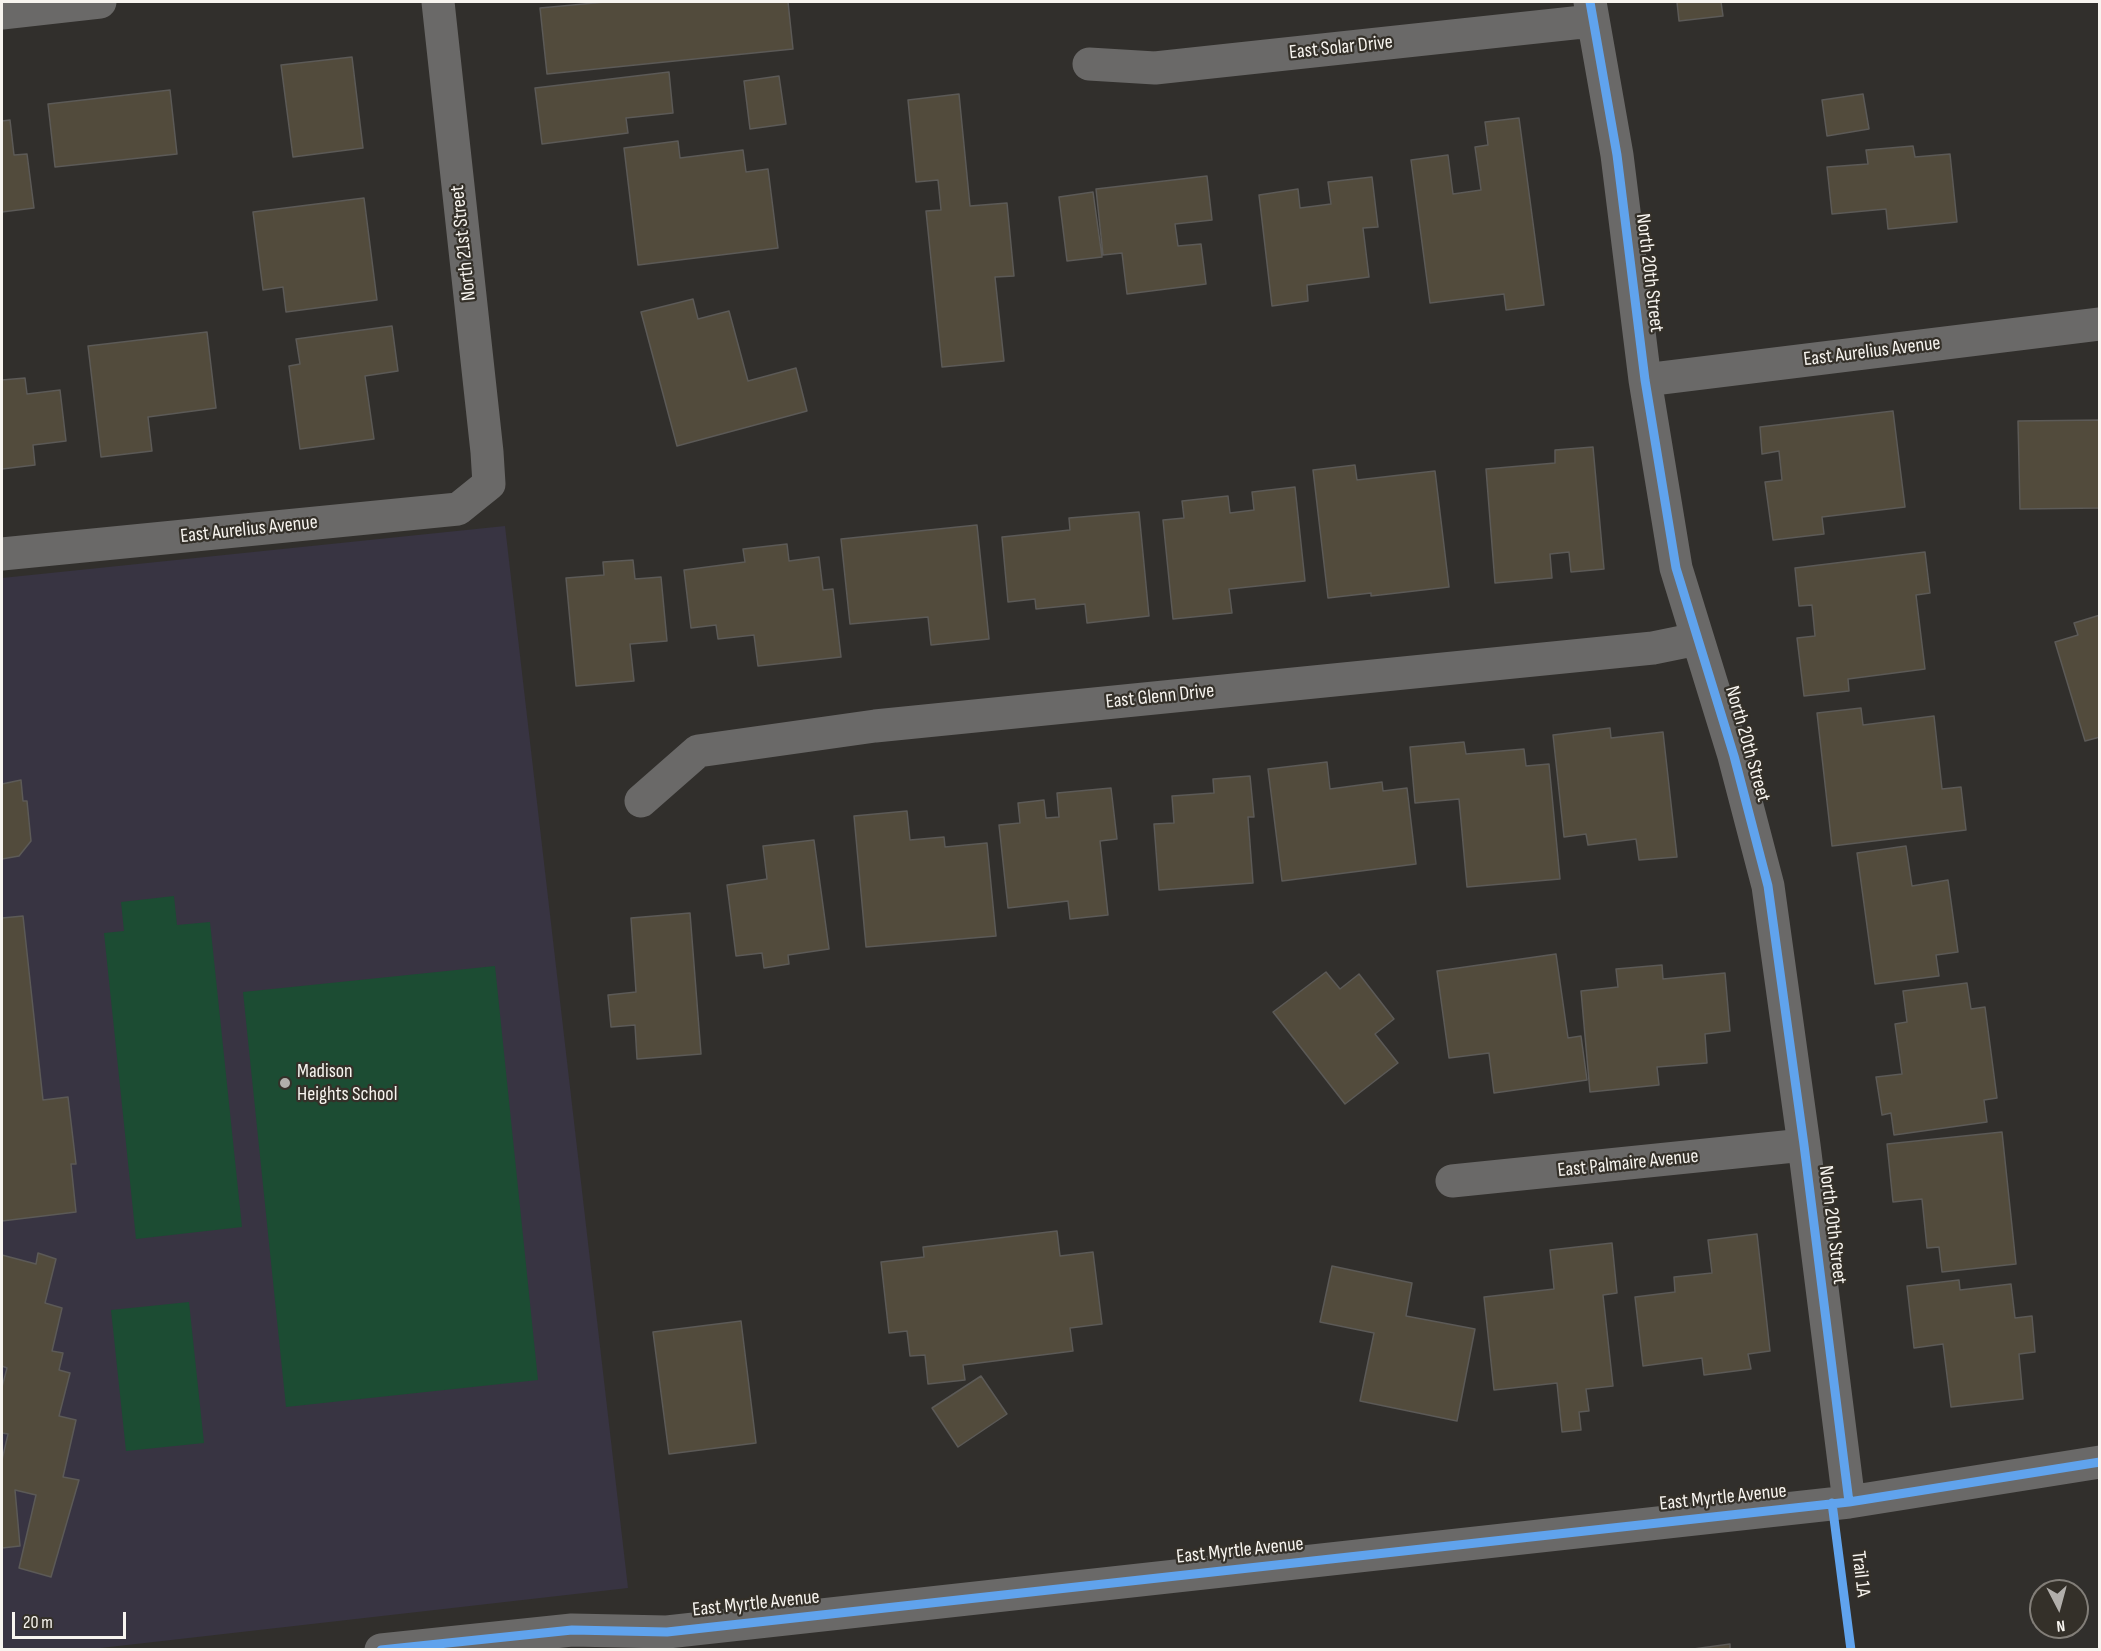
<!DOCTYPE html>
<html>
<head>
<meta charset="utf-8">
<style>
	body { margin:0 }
	#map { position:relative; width:2101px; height:1651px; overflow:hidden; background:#312f2c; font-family:"Sofia Sans Condensed",sans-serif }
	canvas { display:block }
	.frame { position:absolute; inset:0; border:3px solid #f7f4ef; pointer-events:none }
	.north { position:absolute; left:2029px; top:1579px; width:60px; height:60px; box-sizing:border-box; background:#343029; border:2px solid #827e78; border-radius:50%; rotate:174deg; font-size:16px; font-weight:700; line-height:24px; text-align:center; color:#f7f4ef }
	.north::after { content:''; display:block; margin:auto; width:21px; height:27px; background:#b2afab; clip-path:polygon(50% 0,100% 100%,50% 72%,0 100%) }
	.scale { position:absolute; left:12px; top:1612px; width:114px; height:27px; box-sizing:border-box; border:3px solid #f7f4ef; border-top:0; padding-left:8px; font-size:18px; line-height:21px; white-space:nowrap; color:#f7f4ef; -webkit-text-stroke:4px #343029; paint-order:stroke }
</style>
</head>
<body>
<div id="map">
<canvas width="2101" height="1651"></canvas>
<div class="frame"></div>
<div class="north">N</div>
<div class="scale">20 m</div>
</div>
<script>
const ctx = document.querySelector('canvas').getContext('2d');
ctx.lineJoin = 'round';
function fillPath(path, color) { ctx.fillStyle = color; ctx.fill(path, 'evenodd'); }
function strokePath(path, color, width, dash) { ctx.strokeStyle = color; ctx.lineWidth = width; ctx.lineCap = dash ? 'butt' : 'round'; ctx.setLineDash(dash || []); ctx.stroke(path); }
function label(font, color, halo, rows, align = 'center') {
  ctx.font = font + ' "Sofia Sans Condensed",sans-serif'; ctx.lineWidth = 4.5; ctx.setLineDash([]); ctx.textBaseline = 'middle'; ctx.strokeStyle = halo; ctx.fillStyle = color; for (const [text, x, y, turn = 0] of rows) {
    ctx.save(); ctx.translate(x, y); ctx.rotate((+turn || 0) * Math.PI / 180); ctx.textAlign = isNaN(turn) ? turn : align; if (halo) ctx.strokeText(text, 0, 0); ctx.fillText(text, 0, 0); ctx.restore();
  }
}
fillPath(new Path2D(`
	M505 526 628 1588 92 1649H2V578Z`), '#383442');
fillPath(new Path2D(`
	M174 896 177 925 210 922 242 1227 136 1239 104 933 124 931 121 902Z
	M495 966 538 1380 286 1407 243 992Z
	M189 1302 204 1443 126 1451 111 1310Z`), '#1c4c33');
const building = new Path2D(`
	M605 2H788L793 49 547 74 540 8Z
	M1677 2H1721L1723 16 1679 21Z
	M352 57 363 148 293 157 281 65Z
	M669 72 673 113 626 118 628 133 542 144 535 88Z
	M779 76 786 124 750 129 744 81Z
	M170 90 177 154 55 167 48 104Z
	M959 94 970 206 1007 203 1014 276 995 277 1004 361 942 367 926 211 941 210 938 180 916 182 908 100Z
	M1863 94 1869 129 1827 136 1822 100Z
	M1519 118 1544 305 1506 310 1504 294 1430 303 1411 160 1448 155 1453 194 1481 190 1475 147 1488 145 1485 122Z
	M10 120 14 155 27 154 34 208 2 212V121Z
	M678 141 680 158 743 150 746 172 768 169 778 248 638 265 624 148Z
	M1913 146 1915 157 1950 154 1957 222 1888 229 1886 209 1832 214 1827 167 1868 164 1866 150Z
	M1207 176 1212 220 1175 224 1178 246 1201 244 1206 284 1127 294 1122 253 1103 255 1096 189Z
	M1372 177 1378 227 1363 228 1369 277 1307 285 1308 301 1272 306 1259 195 1298 189 1300 208 1331 204 1328 182Z
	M1093 192 1102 257 1067 261 1059 197Z
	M364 198 377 300 286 312 283 287 263 290 253 212Z
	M693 299 698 319 729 311 748 381 796 368 807 411 677 446 641 312Z
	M392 326 398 371 365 376 374 439 300 449 289 366 300 364 296 339Z
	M207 332 216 408 148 417 152 451 101 457 88 346Z
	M25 378 27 394 60 390 66 441 33 445 35 465 2 469V380Z
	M1893 411 1905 507 1822 517 1824 534 1773 540 1765 482 1782 480 1779 451 1762 454 1760 427Z
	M2100 420V508L2020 509 2018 421Z
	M1593 447 1604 569 1571 572 1569 552 1550 554 1552 578 1495 583 1486 469 1555 463V450Z
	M1355 465 1357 480 1435 471 1449 587 1371 596V593L1328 598 1313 470Z
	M1295 487 1305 581 1229 589 1232 613 1173 619 1163 520 1184 518 1182 501 1228 496 1230 513 1254 510 1252 492Z
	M1139 512 1149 616 1087 623 1085 604 1036 609 1035 599 1008 602 1002 537 1070 530 1069 518Z
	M977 525 989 639 931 645 928 617 850 624 841 539Z
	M787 544 789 561 819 557 823 590 833 589 841 657 758 666 754 635 718 639 716 625 691 628 684 570 745 562 743 549Z
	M1925 552 1930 593 1916 595 1925 669 1848 679 1849 691 1804 696 1797 638 1815 636 1812 605 1799 606 1795 568Z
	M633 560 635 579 661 577 667 641 630 644 634 681 576 686 566 578 604 575 603 562Z
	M2100 615V737L2085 741 2055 642 2078 635 2074 623Z
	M1861 708 1863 725 1934 716 1942 789 1961 787 1966 830 1832 846 1817 713Z
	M1610 728 1611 738 1663 732 1677 857 1639 860 1636 839 1588 845 1586 834 1564 837 1553 735Z
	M1464 742 1466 754 1524 749 1526 766 1549 764 1560 879 1467 887 1459 799 1415 803 1410 747Z
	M1327 762 1330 789 1382 782 1383 791 1407 788 1416 864 1282 881 1268 769Z
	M1250 776 1254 817H1248L1253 883 1159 890 1154 824 1174 823 1172 796 1214 793 1213 779Z
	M21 780 23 801H27L31 841 19 856 2 859V784Z
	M1111 788 1117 839 1100 841 1108 915 1070 919 1068 901 1008 908 999 825 1020 823 1018 803 1044 800 1046 818 1059 817 1057 793Z
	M907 811 910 840 944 837 945 847 987 843 996 936 866 947 854 816Z
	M814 840 829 949 788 955 789 964 764 968 762 953 736 956 727 885 767 879 763 846Z
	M1906 846 1912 886 1948 880 1958 952 1936 955 1939 976 1875 984 1857 853Z
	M690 913 701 1054 637 1059 635 1025 611 1027 608 995 636 992 631 918Z
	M23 916 43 1100 68 1097 76 1164H71L76 1212 2 1221V918Z
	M1556 954 1568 1038 1581 1036 1587 1080 1494 1093 1489 1053 1449 1058 1437 971Z
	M1662 965 1663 979 1725 973 1730 1031 1705 1034 1707 1063 1657 1067 1659 1085 1590 1092 1581 991 1618 987 1616 969Z
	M1326 972 1340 989 1359 974 1394 1019 1375 1034 1398 1063 1345 1104 1273 1012Z
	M1967 983 1971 1009 1985 1007 1997 1098 1984 1100 1987 1122 1894 1135 1891 1113 1882 1115 1876 1077 1902 1074 1895 1024 1907 1022 1903 991Z
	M2002 1132 2016 1264 1942 1272 1939 1247 1927 1248 1922 1199 1893 1202 1887 1144Z
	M1057 1231 1060 1256 1093 1252 1102 1324 1070 1328 1073 1351 963 1365 965 1380 928 1384 925 1355 910 1356 907 1331 889 1333 881 1262 924 1257 923 1247Z
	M1757 1234 1770 1351 1748 1354 1751 1369 1704 1375 1702 1358 1643 1366 1635 1297 1675 1292 1674 1277 1712 1273 1708 1240Z
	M1612 1243 1617 1293 1603 1295 1613 1386 1586 1389 1589 1411 1579 1412 1581 1430 1562 1432 1557 1383 1494 1390 1484 1297 1554 1289 1550 1250Z
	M38 1253 56 1259 45 1303 62 1308 52 1351 63 1353 59 1370 70 1373 59 1416 76 1420 63 1477 79 1480 51 1577 19 1568 36 1495 15 1490 20 1546 2 1548V1460L8 1434 2 1433V1387L7 1368 2 1366V1255L36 1264Z
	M1332 1266 1412 1283 1406 1316 1475 1329 1457 1421 1360 1401 1374 1333 1320 1322Z
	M1959 1280 1960 1290 2011 1284 2015 1318 2032 1316 2035 1352 2019 1354 2023 1399 1951 1407 1943 1344 1914 1348 1907 1286Z
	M741 1321 756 1443 669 1454 653 1332Z
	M981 1376 1007 1414 958 1447 932 1408Z
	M1730 1644V1650H1686Z`);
fillPath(building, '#524b3c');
strokePath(building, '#5c5a57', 1.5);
strokePath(new Path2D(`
	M1837 1540 1851 1650`), '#6c6a68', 4, [4.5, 3]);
strokePath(new Path2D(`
	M1590 2 1617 155 1645 380 1676 568 1734 756 1768 886 1804 1145 1849 1502
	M2 13 100 2
	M1089 64 1155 68 1592 21
	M1645 380 2100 324
	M2 554 458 509 489 484 487 452 438 2
	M641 801 698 751 875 726 1653 648 1697 639
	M1452 1181 1804 1145
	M381 1650 572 1630 667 1632 1849 1502 2100 1462`), '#6a6968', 33);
strokePath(new Path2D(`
	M1590 2 1617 155 1645 380 1676 568 1734 756 1768 886 1804 1145 1849 1502
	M1832 1503 1851 1650
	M381 1650 572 1630 667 1632 1849 1502 2100 1462`), '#60a3ed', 9);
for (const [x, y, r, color] of [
	[285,1083,6,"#b2afab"]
]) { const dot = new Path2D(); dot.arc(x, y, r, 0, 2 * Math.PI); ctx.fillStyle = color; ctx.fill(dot); strokePath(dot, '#343029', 2); }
label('20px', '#f7f4ef', '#343029', [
	["East Solar Drive",1341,48,-6],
	["North 21st Street",464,243,-96],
	["North 20th Street",1649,273,83],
	["East Aurelius Avenue",1872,352,-7],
	["East Aurelius Avenue",249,530,-6],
	["East Glenn Drive",1160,697,-6],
	["North 20th Street",1747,744,74],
	["East Palmaire Avenue",1628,1164,-6],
	["North 20th Street",1832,1225,83],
	["East Myrtle Avenue",1723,1498,-6],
	["East Myrtle Avenue",1240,1551,-6],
	["Trail 1A",1860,1574,83],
	["East Myrtle Avenue",756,1604,-6]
]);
label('20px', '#f7f4ef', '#343029', [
	["Madison",297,1072],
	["Heights School",297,1095]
], 'left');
</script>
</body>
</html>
